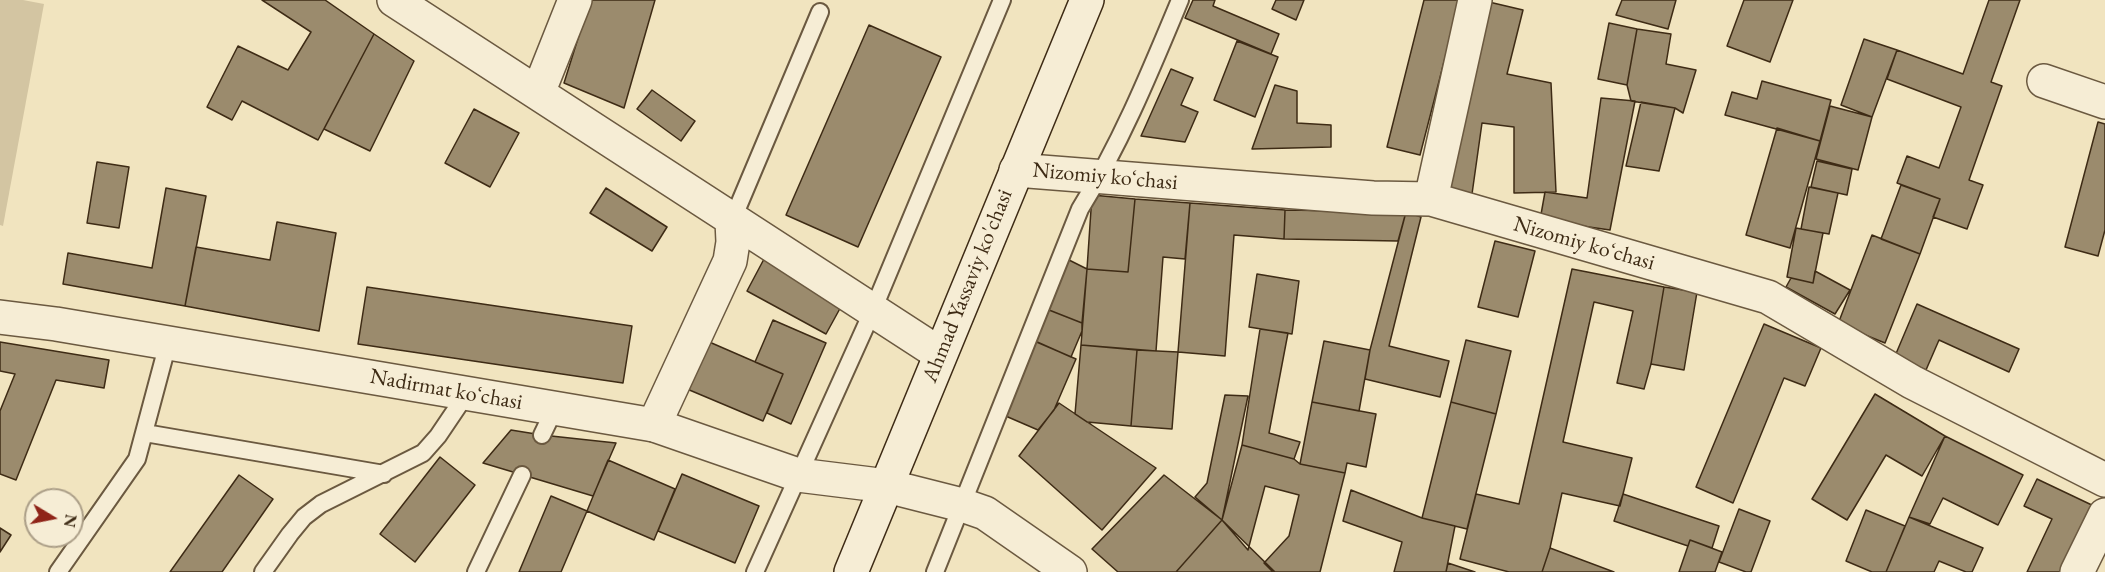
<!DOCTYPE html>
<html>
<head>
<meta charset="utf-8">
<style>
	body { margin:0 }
	#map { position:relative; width:2105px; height:572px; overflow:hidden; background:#f1e4bf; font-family:"EB Garamond",serif }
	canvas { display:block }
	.north { position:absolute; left:24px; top:488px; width:60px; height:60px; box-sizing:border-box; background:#f6edd5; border:2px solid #ac9f88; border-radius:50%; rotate:100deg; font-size:16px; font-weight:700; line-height:24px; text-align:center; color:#3e2b15 }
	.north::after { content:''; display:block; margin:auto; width:21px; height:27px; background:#8f2418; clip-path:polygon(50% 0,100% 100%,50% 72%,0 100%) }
</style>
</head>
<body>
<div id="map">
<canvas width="2105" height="572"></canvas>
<div class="north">N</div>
</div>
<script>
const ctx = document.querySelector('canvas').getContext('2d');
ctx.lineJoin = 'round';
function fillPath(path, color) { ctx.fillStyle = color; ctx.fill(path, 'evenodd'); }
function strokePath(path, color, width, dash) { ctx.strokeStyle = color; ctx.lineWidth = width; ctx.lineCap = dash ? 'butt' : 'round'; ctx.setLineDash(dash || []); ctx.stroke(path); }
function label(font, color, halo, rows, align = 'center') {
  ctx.font = font + ' "EB Garamond",serif'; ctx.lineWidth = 6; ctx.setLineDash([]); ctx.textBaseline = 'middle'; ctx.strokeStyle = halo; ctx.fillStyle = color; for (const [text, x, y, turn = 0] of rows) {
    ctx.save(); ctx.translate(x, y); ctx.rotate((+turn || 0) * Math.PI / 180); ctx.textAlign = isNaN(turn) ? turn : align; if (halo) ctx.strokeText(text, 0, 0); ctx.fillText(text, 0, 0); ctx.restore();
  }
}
fillPath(new Path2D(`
	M0 0H23L44 4 3 226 0 225Z`), '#d3c5a2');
const building = new Path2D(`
	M262 0H325L374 34 318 140 242 101 232 120 207 107 238 46 288 70 311 32Z
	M590 0H655L624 108 564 83Z
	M1193 0H1215L1213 6 1279 34 1271 54 1185 18Z
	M1276 0H1304L1296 20 1272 9Z
	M1424 0H1460L1420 155 1387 147Z
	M1622 0H1676L1668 29 1616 15Z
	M1744 0H1793L1770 62 1727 46Z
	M1989 0H2020L1991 82 2002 86 1969 180 1983 185 1967 229 1933 217 1940 199 1897 183 1907 156 1939 168 1961 107 1887 79 1897 50 1963 74Z
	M1489 2 1523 10 1507 74 1551 83 1556 192 1514 193V127L1482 123 1472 194 1443 193Z
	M1609 23 1637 29 1627 85 1598 79Z
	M869 25 941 57 858 247 786 215Z
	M1637 29 1671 34 1666 64 1696 70 1683 113 1675 108 1631 101 1627 85Z
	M374 34 414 61 370 151 324 129Z
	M1864 39 1897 50 1872 117 1841 105Z
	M1237 41 1278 57 1255 117 1214 100Z
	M1171 69 1193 78 1181 105 1198 112 1185 142 1141 136Z
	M1762 81 1831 100 1820 141 1725 115 1732 92 1757 99Z
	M1275 85 1297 91V123L1331 125V147L1252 149Z
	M652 90 695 121 681 141 637 109Z
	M1601 98 1635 101 1610 230 1540 220 1545 192 1587 198Z
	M1641 102 1675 108 1659 171 1626 166Z
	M1830 106 1872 117 1858 170 1816 159Z
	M474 109 519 133 490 187 445 163Z
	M2098 122 2105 124V230L2098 256 2065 247Z
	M1777 128 1820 141 1790 248 1746 235Z
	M1817 161 1852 169 1847 195 1811 187Z
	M97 162 129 167 119 228 87 223Z
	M1901 185 1940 199 1920 254 1881 239Z
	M1809 187 1838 193 1829 234 1801 229Z
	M166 188 206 196 185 306 63 284 68 253 152 268Z
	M606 188 667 227 652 251 590 213Z
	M1092 195 1135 199 1128 272 1087 269Z
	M1135 199 1190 203 1185 259 1163 257 1156 351 1081 345 1087 269 1128 272Z
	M1190 203 1285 210 1284 239 1234 235 1225 356 1178 352Z
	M1285 210 1406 212 1398 241 1284 239Z
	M1406 212 1421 217 1389 346 1449 361 1440 397 1365 379 1370 350Z
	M277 222 336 233 319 331 185 306 196 247 270 260Z
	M1796 228 1823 233 1813 283 1787 277Z
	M1872 235 1920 254 1885 343 1838 324Z
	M1495 241 1535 251 1518 317 1478 307Z
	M764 259 843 303 826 334 747 291Z
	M1067 259 1087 269 1082 323 1049 310Z
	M1572 269 1664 287 1651 364 1644 389 1617 383 1633 311 1594 302 1563 442 1632 458 1620 506 1562 493 1550 548 1542 572H1509L1460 559 1476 494 1519 504Z
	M1815 271 1850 290 1835 314 1786 287 1791 278 1813 283Z
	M1257 274 1299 281 1292 334 1249 327Z
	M367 287 632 326 623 383 358 344Z
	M1664 287 1697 292 1684 370 1651 364Z
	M1917 304 2019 349 2009 372 1939 340 1926 370 1895 356Z
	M1049 310 1082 323V331L1071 357 1035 341Z
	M773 320 826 343 791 424 767 413 783 374 755 362Z
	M1764 324 1821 348 1805 386 1784 378 1733 503 1696 487Z
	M1260 329 1288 333 1269 433 1300 442 1294 459 1242 445Z
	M1032 340 1076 359 1054 410 1038 430 1001 414Z
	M1466 340 1511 351 1496 414 1451 402Z
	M707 341 783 374 763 421 687 389Z
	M1324 341 1370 350 1359 411 1312 402Z
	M0 342 109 360 104 388 56 380 16 480 0 474V411L15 374 0 371Z
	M1081 345 1137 350 1131 426 1087 422 1075 414Z
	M1137 350 1178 352 1172 429 1131 426Z
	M1875 394 1945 436 1922 476 1886 455 1847 520 1812 499Z
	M1225 395 1248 396 1222 520 1195 497 1207 483Z
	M1312 402 1376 414 1366 467 1347 463 1345 473 1300 464Z
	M1451 402 1496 414 1467 529 1422 518Z
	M1059 403 1156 468 1102 530 1019 456Z
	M511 430 542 435 616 443 593 496 483 463Z
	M1945 436 2023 475 1998 525 1943 498 1930 524 1909 517Z
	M1242 445 1294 459 1300 464 1345 473 1320 572H1273L1264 563 1289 536 1299 495 1265 486 1248 550 1222 520Z
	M440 457 475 485 415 562 380 534Z
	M608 460 675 489 654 540 587 511Z
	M682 474 759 506 735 563 658 531Z
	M239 475 273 499 222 572H170Z
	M1164 475 1222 520 1176 572H1118L1092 549Z
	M2037 479 2096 507 2065 572H2027L2052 519 2024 506Z
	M1351 490 1422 518 1455 526 1446 572H1394L1402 542 1343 521Z
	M1623 494 1719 526 1712 548 1690 540 1688 546 1614 521Z
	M551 496 587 511 561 572H519Z
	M1739 509 1770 521 1751 572H1746L1719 562Z
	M1866 510 1905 526 1886 572H1872L1846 561Z
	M1909 517 1983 548 1972 572H1966L1939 561 1934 572H1886Z
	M1222 520 1275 572H1176Z
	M0 528 11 535 0 552Z
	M1690 540 1722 552 1715 572H1679Z
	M1550 548 1614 572H1542Z
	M1448 563 1475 572H1446Z`);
fillPath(building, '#9b8b6d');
strokePath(building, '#3e2b15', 1.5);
const service = new Path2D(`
	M732 221 820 12
	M145 433 384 474
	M542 435 555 408
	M58 572 137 459 168 343
	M263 572 290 534 304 517 321 504 423 453 438 436 467 393
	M476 572 522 475
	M755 572 873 310 1002 0
	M935 572 1080 209C1121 143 1150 72 1180 0`);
const minor = new Path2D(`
	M394 0 940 354
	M2044 81 2105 102
	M538 93 575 0
	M1016 170 1373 198 1431 199 1768 297 1912 382 2105 480
	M1431 199 1475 0
	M654 425 730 261 733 242 732 221
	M2077 572 2105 515`);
const tertiary = new Path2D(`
	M0 317 56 324 654 425 798 475 887 486 962 505 985 513 1070 572`);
const secondary = new Path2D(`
	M851 572 1087 0`);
strokePath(service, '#6b5940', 20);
strokePath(minor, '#6b5940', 36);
strokePath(tertiary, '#6b5940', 36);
strokePath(secondary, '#3e2b15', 36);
strokePath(service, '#f6edd5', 16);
strokePath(minor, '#f6edd5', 33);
strokePath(tertiary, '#f6edd5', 33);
strokePath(secondary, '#f6edd5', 33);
label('22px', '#3e2b15', '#f6edd5', [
	["Nizomiy koʻchasi",1105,177,5],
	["Nizomiy koʻchasi",1584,244,16],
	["Ahmad Yassaviy ko'chasi",968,286,-68],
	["Nadirmat koʻchasi",446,390,10]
]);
</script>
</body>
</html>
